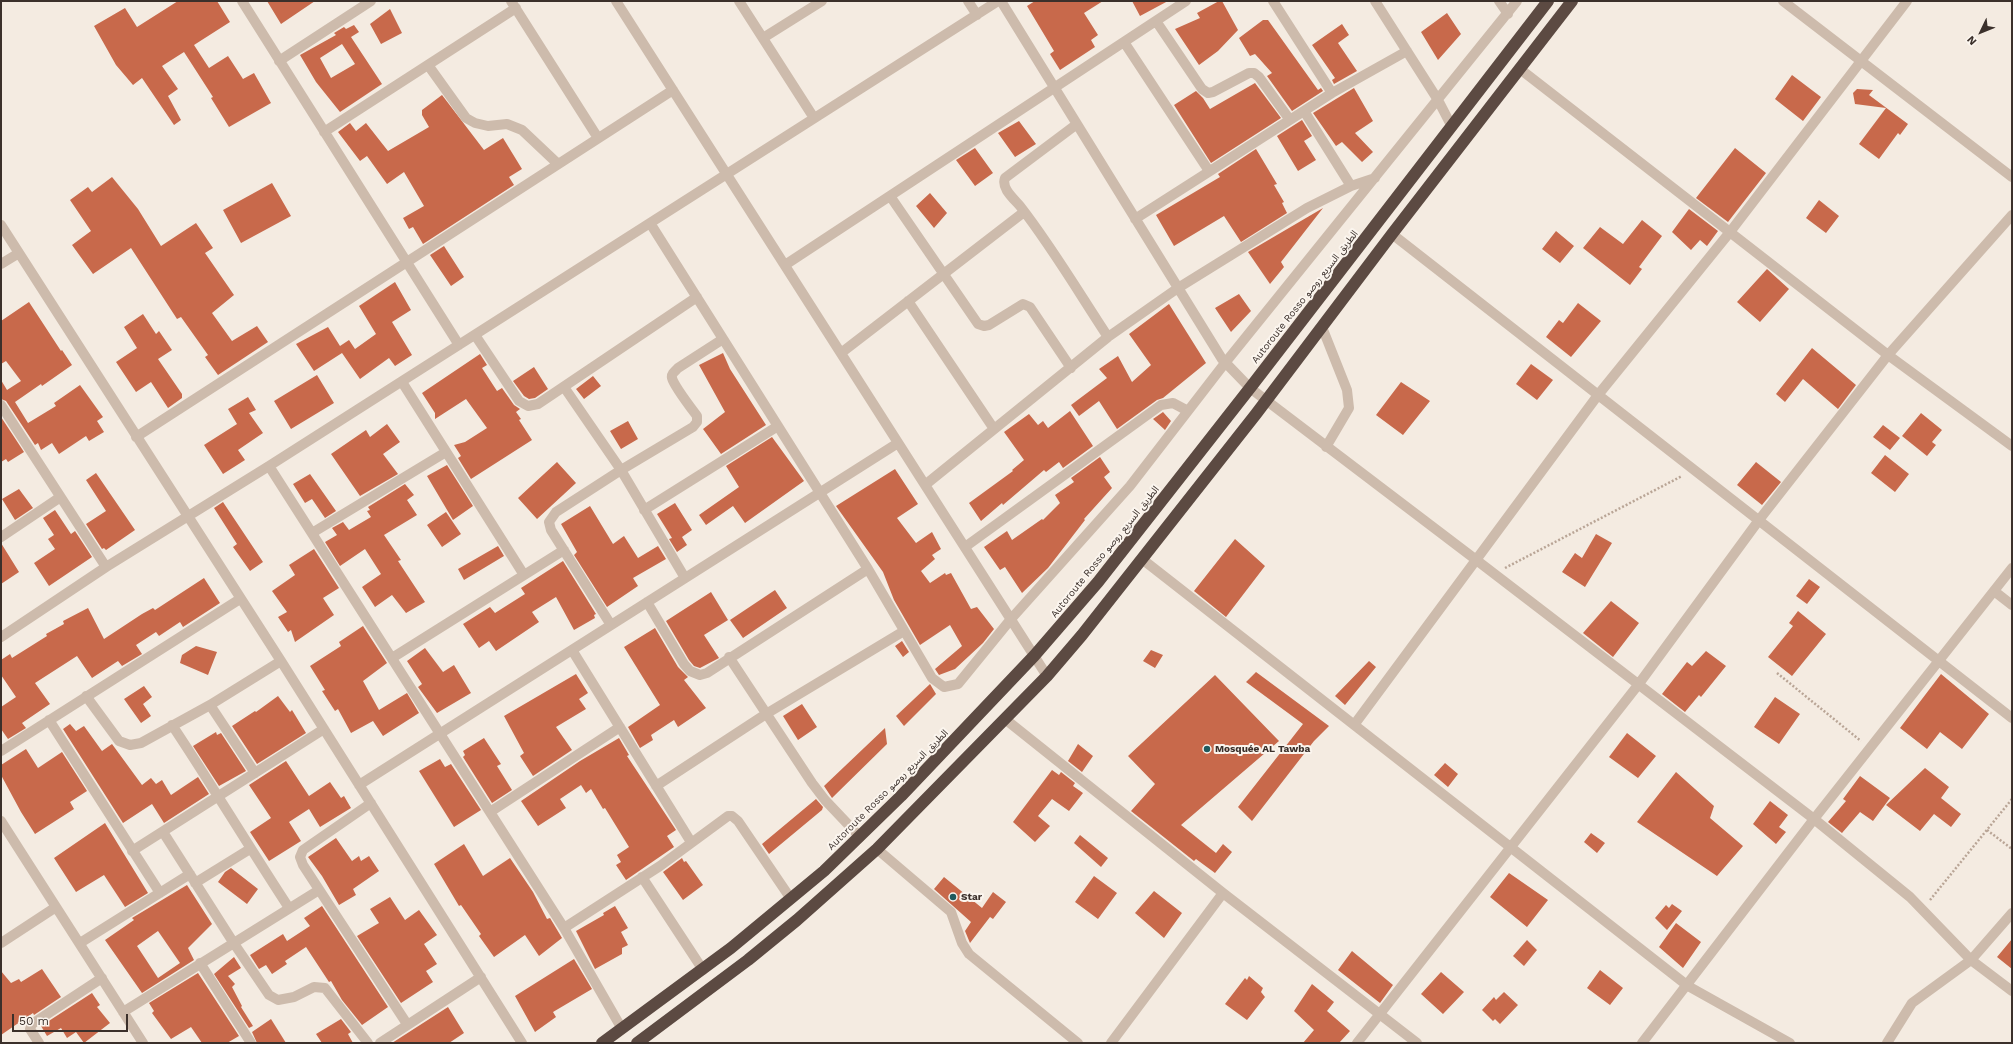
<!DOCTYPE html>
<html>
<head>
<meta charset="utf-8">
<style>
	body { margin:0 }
	#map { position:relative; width:2013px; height:1044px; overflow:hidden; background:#f4ebe1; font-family:"Work Sans",sans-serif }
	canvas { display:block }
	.frame { position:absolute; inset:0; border:2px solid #3b302b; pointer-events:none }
	.north { position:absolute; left:1961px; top:12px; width:40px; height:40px; -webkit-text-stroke:3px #fbf5ee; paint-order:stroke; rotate:227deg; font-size:11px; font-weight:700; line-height:16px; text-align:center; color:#3b302b }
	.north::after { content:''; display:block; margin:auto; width:14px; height:18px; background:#3b302b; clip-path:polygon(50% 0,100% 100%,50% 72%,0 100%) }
	.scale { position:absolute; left:12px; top:1014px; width:116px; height:18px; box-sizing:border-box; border:2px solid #3b302b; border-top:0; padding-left:5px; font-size:12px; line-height:14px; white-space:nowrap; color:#3b302b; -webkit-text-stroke:3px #fbf5ee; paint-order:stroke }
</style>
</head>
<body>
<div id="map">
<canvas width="2013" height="1044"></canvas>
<div class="frame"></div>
<div class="north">N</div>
<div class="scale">50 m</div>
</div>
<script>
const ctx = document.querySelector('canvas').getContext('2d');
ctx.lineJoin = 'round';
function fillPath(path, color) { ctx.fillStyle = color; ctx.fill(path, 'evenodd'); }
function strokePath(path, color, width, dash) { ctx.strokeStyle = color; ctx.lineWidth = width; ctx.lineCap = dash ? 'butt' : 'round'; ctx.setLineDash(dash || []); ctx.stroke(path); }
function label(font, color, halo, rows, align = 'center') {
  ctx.font = font + ' "Work Sans","Noto Sans Arabic",sans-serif'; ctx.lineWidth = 4; ctx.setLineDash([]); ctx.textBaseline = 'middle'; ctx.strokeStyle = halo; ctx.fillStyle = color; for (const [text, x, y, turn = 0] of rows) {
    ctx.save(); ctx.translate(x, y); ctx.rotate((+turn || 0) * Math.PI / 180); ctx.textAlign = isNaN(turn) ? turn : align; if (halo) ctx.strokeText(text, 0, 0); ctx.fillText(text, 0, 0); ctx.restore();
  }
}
fillPath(new Path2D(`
	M178 1H217L230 22 194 45 209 68 228 56 243 79 254 73 271 103 229 127 211 98 213 97 184 52 162 66 178 89 168 96 181 120 174 125 142 78 133 85 116 65 94 26 125 8 137 27Z
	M267 1H315L281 24Z
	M1035 1H1103L1084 13 1098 35 1091 40 1095 47 1060 70 1050 54 1054 51 1027 6Z
	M1132 1H1168L1140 16Z
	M1219 1H1222L1238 30 1218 51 1199 65 1175 29 1200 18 1197 13Z
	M390 9 402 33 381 44 370 24Z
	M1447 13 1461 34 1438 60 1421 32Z
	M1263 20H1268L1318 90 1321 88 1323 91 1292 111 1267 76 1272 73 1255 54 1250 56 1239 38Z
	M1342 24 1349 35 1338 43 1357 71 1334 84 1332 80 1335 78 1312 45Z
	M354 25 359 32 351 37 382 84 340 112 316 82 300 55 336 35 334 33 344 27 346 29ZM342 44 355 64 331 78 320 58Z
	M1792 75 1821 97 1803 121 1775 99Z
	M1255 83 1281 118 1211 163 1174 105 1196 91 1203 98 1210 109Z
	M1354 88 1373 121 1355 133 1373 152 1362 162 1342 142 1336 146 1313 113Z
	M1857 89 1873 90 1869 95 1908 124 1900 135 1898 133 1879 159 1859 144 1886 108 1855 104 1853 93Z
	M442 95 484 150 503 138 522 169 509 177 514 185 423 244 413 227 409 229 403 218 424 206 404 172 387 184 367 156 360 161 338 132 350 123 356 131 366 123 388 151 429 127 422 115V110Z
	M1302 120 1312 136 1304 141 1316 160 1298 171 1277 136Z
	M1019 121 1036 144 1015 157 998 133Z
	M975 148 993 173 975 186 956 160Z
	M1735 148 1766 173 1728 222 1696 198Z
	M1256 149 1277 184 1274 185 1284 202 1282 203 1287 213 1241 242 1224 216 1174 246 1156 215 1220 177 1218 174Z
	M112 177 138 209 161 246 196 223 213 248 205 253 234 295 212 313 232 341 257 326 268 342 218 375 205 357 208 355 181 317 177 319 131 248 93 274 72 245 91 231 70 200 88 187 92 192Z
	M272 183 291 216 241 243 223 210Z
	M930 193 947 213 934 228 916 206Z
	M1819 200 1839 216 1826 233 1806 218Z
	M1323 208 1281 262 1284 267 1270 284 1248 252Z
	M1689 209 1718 231 1707 246 1700 240 1691 250 1672 232Z
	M1642 220 1662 236 1639 267 1642 269 1630 285 1583 248 1600 227 1623 244Z
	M1556 231 1574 246 1560 263 1542 249Z
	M444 246 464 277 451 286 430 255Z
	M1767 269 1789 289 1760 322 1737 302Z
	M395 282 411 310 392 322 412 355 395 366 389 358 360 379 342 353 314 371 296 344 328 327 340 346 349 340 355 349 376 334 359 306Z
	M1239 294 1251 311 1231 332 1215 308Z
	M29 302 61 351 62 350 72 365 42 386 41 384 15 402 28 423 56 406 54 403 80 385 103 417 97 421 104 432 89 441 86 436 59 454 52 443 41 450 38 443 35 445 6 401 1 399V380L7 390 21 381 6 361 1 364V321Z
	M1578 303 1601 321 1571 357 1546 337 1559 320 1563 323Z
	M1169 304 1206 363 1163 398 1157 400 1117 429 1099 401 1079 416 1071 405 1107 378 1099 369 1118 356 1132 382 1151 365 1129 334Z
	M143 314 156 334 159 331 172 350 158 359 182 394V398L168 408 151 382 136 392 116 362 137 348 124 327Z
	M1812 348 1856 385 1838 409 1803 379 1785 402 1776 394Z
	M723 353 730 369 766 425 721 454 703 429 725 412 699 365Z
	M480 354 487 365 482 368 497 391 502 388 514 405 520 409 516 412 521 419 519 420 532 440 471 479 458 458 461 456 454 445 465 442 487 428 466 399 435 419V413L422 393Z
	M1531 364 1553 380 1537 400 1516 384Z
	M534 367 548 389 535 398 529 399 524 396 513 381Z
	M317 375 334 403 291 429 274 401Z
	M593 376 601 386 584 399 576 389Z
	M1401 382 1430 401 1403 435 1376 415Z
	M248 397 256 410 249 413 263 433 238 450 245 460 223 474 204 445 237 424 228 409Z
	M1070 411 1093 446 1063 468 1059 462 1046 472 1044 470 1003 505 1002 503 981 521 969 503 1013 471 1012 470 1024 460 1004 432 1029 414 1038 425 1043 421 1048 428Z
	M1163 412 1171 421 1165 430 1153 419Z
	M1921 413 1942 430 1932 442 1936 445 1927 456 1902 436Z
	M1 417 24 452 8 462 6 459 1 462Z
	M628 421 638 439 621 449 610 431Z
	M387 424 400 442 383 454 398 474 360 496 331 454 366 430 370 437Z
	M1883 425 1900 438 1890 450 1873 437Z
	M772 437 804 481 745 523 733 506 706 525 699 515 739 487 726 466Z
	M1885 455 1909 474 1895 492 1871 473Z
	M1100 457 1110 472 1104 477 1112 488 1084 519 1085 520 1048 568 1022 593 1005 567 1000 570 984 547 1007 531 1012 540 1042 519 1043 520 1060 503 1055 495 1074 482 1071 478Z
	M557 462 576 483 537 519 518 498Z
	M1756 462 1781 482 1762 505 1737 485Z
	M447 465 473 506 453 520 427 476Z
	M895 469 918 504 897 518 916 543 932 532 941 549 932 555 935 559 921 571 930 583 945 573 946 575 951 573 971 609 977 607 994 629 983 643 955 669 939 675 935 669 962 646 950 625 920 645 894 600 883 572 836 506Z
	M96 473 135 530 106 550 104 548 102 549 86 524 106 511 86 480Z
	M310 474 336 511 325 518 312 499 305 503 293 484Z
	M405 484 414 495 407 500 417 515 384 535 401 560 398 561 425 602 406 613 392 595 375 607 362 587 381 574 365 549 340 566 325 542 337 535 332 528 343 522 349 530 371 517 367 511 370 510 368 507Z
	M19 489 33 508 15 520 2 499Z
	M223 502 263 562 250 571 233 547 237 544 214 508Z
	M675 503 692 530 682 537 687 545 677 552 669 539 672 538 657 514Z
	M590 506 613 544 624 536 638 558 658 546 666 559 633 578 638 586 607 607 574 555 577 552 561 524Z
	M55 510 71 534 75 531 92 557 49 586 34 563 55 549 48 539 54 535 43 518Z
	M446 512 461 534 442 547 427 525Z
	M1596 534 1612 543 1585 587 1562 572 1575 553 1582 558Z
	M1235 539 1265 566 1226 617 1194 591Z
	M1 543 19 572 1 584Z
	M498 546 504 556 464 580 458 569Z
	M314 549 339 588 323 598 334 615 295 642 291 630 288 632 278 617 287 612 272 591 295 575 289 565Z
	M563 561 596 614 594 615 595 618 574 630 556 597 532 612 539 622 496 651 489 641 479 648 463 624 490 607 495 613 525 594 521 588Z
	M204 578 220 603 183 627 180 622 159 636 156 632 136 645 142 654 122 666 118 661 92 678 77 656 35 683 50 704 22 723 26 728 8 739 1 729V707L16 697 1 675V660L10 654 12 658 47 636 46 634 64 624 63 621 88 608 104 639 142 614 153 608 155 610Z
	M1809 579 1820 587 1807 604 1796 596Z
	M775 590 787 608 743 638 730 620Z
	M711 592 728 620 704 635 719 658 700 668 694 666 689 660 666 621Z
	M1611 601 1639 623 1613 657 1583 633Z
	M1798 611 1826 634 1792 676 1768 657 1793 626 1789 623Z
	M363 626 387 663 363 681 379 710 407 693 419 713 383 736 373 721 351 733 338 709 335 711 322 691 325 690 310 666 341 646 339 642Z
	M655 628 678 667 688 677 684 680 706 708 678 727 674 720 651 735 653 740 640 748 628 727 660 705 624 647Z
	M902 641 909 652 903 657 895 646Z
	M196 646 217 652 208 675 180 663 182 655Z
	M425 648 443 672 454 665 471 693 437 713 418 687 422 684 407 661Z
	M1151 650 1163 655 1155 668 1143 661Z
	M1706 651 1726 666 1701 697 1699 695 1685 712 1662 694 1687 662 1692 666Z
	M1369 661 1376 667 1345 705 1335 696Z
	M1256 672 1329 726 1314 741 1252 821 1238 807 1303 724 1246 682Z
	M576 674 588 693 579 699 586 709 556 727 572 750 533 776 520 756 524 753 504 716Z
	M1941 674 1989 714 1962 749 1940 732 1927 749 1900 728Z
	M1215 675 1279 741 1181 825 1216 853 1223 844 1232 852 1215 873 1196 859 1194 861 1131 811 1155 784 1128 756Z
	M930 684 936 694 904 726 896 716Z
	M144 686 152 697 143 704 151 716 141 723 124 699Z
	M278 696 290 712 292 710 306 733 257 764 232 726 255 711 256 712Z
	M1775 697 1800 714 1779 744 1754 727Z
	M802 704 817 727 798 740 783 716Z
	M70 724 76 731 84 726 102 751 112 744 142 785 151 778 156 784 162 780 171 795 198 777 209 794 164 823 152 804 123 823 63 729Z
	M885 728 887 744 832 798 824 786Z
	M216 732 217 735 221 733 246 771 219 786 193 746Z
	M1627 733 1656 756 1638 778 1609 757Z
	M484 738 501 764 497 766 512 790 492 803 463 757 465 755 463 751Z
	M619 738 629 755 627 756 676 830 667 836 674 847 626 880 616 865 621 862 617 855 629 847 605 808 603 809 591 789 586 793 581 785 560 799 566 808 538 826 521 801 580 761Z
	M1078 744 1093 756 1082 772 1068 761Z
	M26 749 38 768 62 752 87 791 70 802 74 809 35 834 21 812 1 775V765Z
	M440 759 445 767 451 764 481 810 454 827 419 771Z
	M286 761 309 796 330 782 341 798 344 796 351 808 320 827 309 809 289 822 301 841 269 861 250 832 271 818 249 785Z
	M1445 763 1458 774 1448 787 1434 775Z
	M1925 768 1949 787 1941 798 1961 814 1951 827 1934 814 1920 831 1886 805Z
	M1052 770 1059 775 1061 772 1075 783 1073 786 1083 793 1069 811 1052 799 1038 816 1050 826 1035 842 1013 822Z
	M1676 772 1714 806 1710 818 1743 846 1717 876 1637 822Z
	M1860 776 1890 798 1873 821 1860 812 1842 833 1828 822 1846 801 1843 799Z
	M816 799 823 807 822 810 769 854 762 844Z
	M1770 801 1788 815 1779 827 1786 832 1776 844 1753 824Z
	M105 823 148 893 125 907 104 875 76 892 54 858Z
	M1591 833 1605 843 1597 853 1584 842Z
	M1080 835 1108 858 1101 867 1074 843Z
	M336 838 352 861 359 856 361 861 369 856 379 871 353 889 356 895 339 905 322 876 308 857Z
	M464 844 483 876 510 858 533 892 547 919 550 918 562 938 539 956 525 935 494 957 479 936 481 934 461 905 459 906 434 864Z
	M682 858 684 862 686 861 703 885 683 900 663 872Z
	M231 868 258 889 247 904 218 882 225 872Z
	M1509 873 1548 900 1527 927 1490 897Z
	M1094 876 1117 893 1098 919 1075 902Z
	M944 877 982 908 993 892 1006 902 993 919 990 917 970 943 965 931 971 922 934 889Z
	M187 885 212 924 188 948 194 960 142 993 105 940 134 920 132 918ZM158 931 180 963 158 978 137 946Z
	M1154 891 1182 913 1164 938 1135 913Z
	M390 897 405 920 419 910 437 935 424 944 437 964 426 971 433 982 401 1003 357 936 379 923 370 909Z
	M1672 904 1682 911 1667 930 1655 918 1666 905 1669 908Z
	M322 906 388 1007 362 1025 342 1000 331 981 329 982 306 947 285 961 287 964 272 974 266 965 259 969 250 955 283 934 287 941 310 926 304 918Z
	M615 906 628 928 621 932 628 945 622 948V954L595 969 576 931 604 915 603 913Z
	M1676 923 1701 942 1683 968 1659 947Z
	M2012 939V969L1997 957Z
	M1527 940 1537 950 1524 966 1513 956Z
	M1352 951 1393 985 1380 1003 1338 970Z
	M234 957 241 968 228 976 235 984 232 987 242 1006 241 1007 253 1026 249 1028 214 974Z
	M574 959 592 989 553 1012 556 1017 535 1032 515 996Z
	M42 969 61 997 34 1015 33 1013 1 1035V971L11 983 19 979 21 982Z
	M1600 970 1623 988 1610 1005 1587 988Z
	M1441 972 1464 992 1443 1014 1421 994Z
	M198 973 239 1036 227 1043H202L191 1027 171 1039 152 1013 154 1011 149 1003Z
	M1249 976 1263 988 1261 992 1265 997 1247 1020 1225 1004 1245 978 1247 980Z
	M1312 984 1334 1002 1327 1011 1350 1031 1339 1043H1303L1314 1030 1294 1011Z
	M1504 992 1518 1005 1500 1024 1495 1019 1493 1021 1482 1010 1494 997 1496 1000Z
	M92 993 100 1005 97 1007 110 1023 84 1043 76 1032 67 1038 61 1028 47 1036 41 1026Z
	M448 1007 464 1033 449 1043H392Z
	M271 1019 286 1043H257L252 1032Z
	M341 1019 351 1032 348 1034 353 1043H322L316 1034Z`), '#c8694b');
strokePath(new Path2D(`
	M1505 568 1682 476
	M1777 673 1861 741
	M1987 830 2012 849
	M1930 900 2012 799`), '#b9a596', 2.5, [2, 2]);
strokePath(new Path2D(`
	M242 1 459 345
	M511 1 598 138
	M616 1 1047 676
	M739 1 814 118
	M968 1 977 15
	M1001 1 1222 359 1250 388 1475 559 1814 819 1910 897 1971 960 2012 991
	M1273 1 1332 93
	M1375 1 1438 100 1452 127
	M1499 1 1508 14
	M1783 1 2012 177
	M1156 21 1202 89 1208 93 1213 92 1249 73H1254L1259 77 1290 120
	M763 38 822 1
	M1124 42 1209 171
	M279 61 371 1
	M428 65 466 118 475 123 488 126 507 124 522 130 558 164
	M1520 69 1888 355 2012 446
	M1304 111 1351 186
	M1077 124 1005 178C1001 188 1013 198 1020 206 1052 247 1079 293 1108 337
	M324 132 516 8
	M890 196 978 324 984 326 989 325 1023 304 1030 307 1071 368
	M1135 219 1332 93 1407 51
	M650 223 868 569 932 678 944 687 958 684 967 673 1011 619 1130 486 1225 363 1517 1
	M1 225 281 661 522 1043
	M1392 234 2012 718
	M1 264 19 253
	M785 265 1186 1
	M908 301 994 429
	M1322 327 1347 390 1349 408 1326 447
	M475 335 519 401 528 406 538 404 697 297
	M841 353 1024 212
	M402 382 524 575
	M564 387 621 470 685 578
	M1 405 106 567
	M136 437 673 90
	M269 466 564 928 622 1029
	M925 485 1108 337 1178 288 1307 208 1351 186 1375 178
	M644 510 778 426
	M312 533 446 452
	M1 537 59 498
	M965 547 1161 405 1173 403 1188 411
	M1142 559 1688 986 1790 1043
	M1994 591 2012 605
	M647 602 684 664 690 671 700 675 707 673 868 569
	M611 625 551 530 549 522 556 512 621 470 693 427 697 422V416C691 408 674 386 672 378 671 374 675 371 678 368L723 339
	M1 637 106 567 269 466 998 1
	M572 650 691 842
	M729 657 812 783 825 800 860 837
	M392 658 564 550
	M86 696 119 741 130 745 141 743 210 705 281 661
	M210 705 255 773
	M1005 719 1223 893 1417 1043
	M49 720 160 893
	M172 725C212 785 249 847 289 908
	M1354 725 1598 395 1730 232 1907 1
	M1 751 240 599
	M359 785 898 443
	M656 786 766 714 904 631
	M371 803 303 850 300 857 303 865 407 1024
	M490 812 620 727
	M1 821 143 1043
	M163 832 233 942 269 995 278 1000 294 997 314 987 325 988 368 1043
	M877 849 951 912 962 943 969 954 1078 1043
	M132 851 324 729
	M642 877 703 970
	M195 883 250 849
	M564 928 660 866 728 816H732L738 821 791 899
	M1 943 56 907
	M80 943 190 874
	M200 963 251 1043
	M123 1012 319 890
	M39 1043 30 1029 32 1024 102 978
	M380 1043 481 977
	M1111 1043 1223 893
	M1357 1043 1638 685 1759 520 1888 355 2012 215
	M1642 1043 1814 819 2012 568
	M1887 1043 1912 1003 1971 960 2012 913`), '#cdbbac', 10);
strokePath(new Path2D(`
	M602 1043 731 948 824 871 901 796 1034 656 1098 582 1250 388 1548 1
	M637 1043 748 960 797 920 877 849 1047 676 1082 635 1256 414 1392 234 1572 1`), '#5c4a42', 12);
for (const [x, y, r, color] of [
	[1207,749,4,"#1f5a5e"],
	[953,897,4,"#1f5a5e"]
]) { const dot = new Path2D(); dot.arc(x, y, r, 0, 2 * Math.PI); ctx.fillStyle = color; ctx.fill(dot); strokePath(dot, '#fbf5ee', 1.5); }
label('10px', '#3b302b', '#fbf5ee', [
	["Autoroute Rosso الطريق السريع روصو",1305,297,-52],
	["Autoroute Rosso الطريق السريع روصو",1105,552,-51],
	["Autoroute Rosso الطريق السريع روصو",888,790,-45]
]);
label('bold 10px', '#3b302b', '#fbf5ee', [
	["Mosquée AL Tawba",1215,749],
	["Star",961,897]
], 'left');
</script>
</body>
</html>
